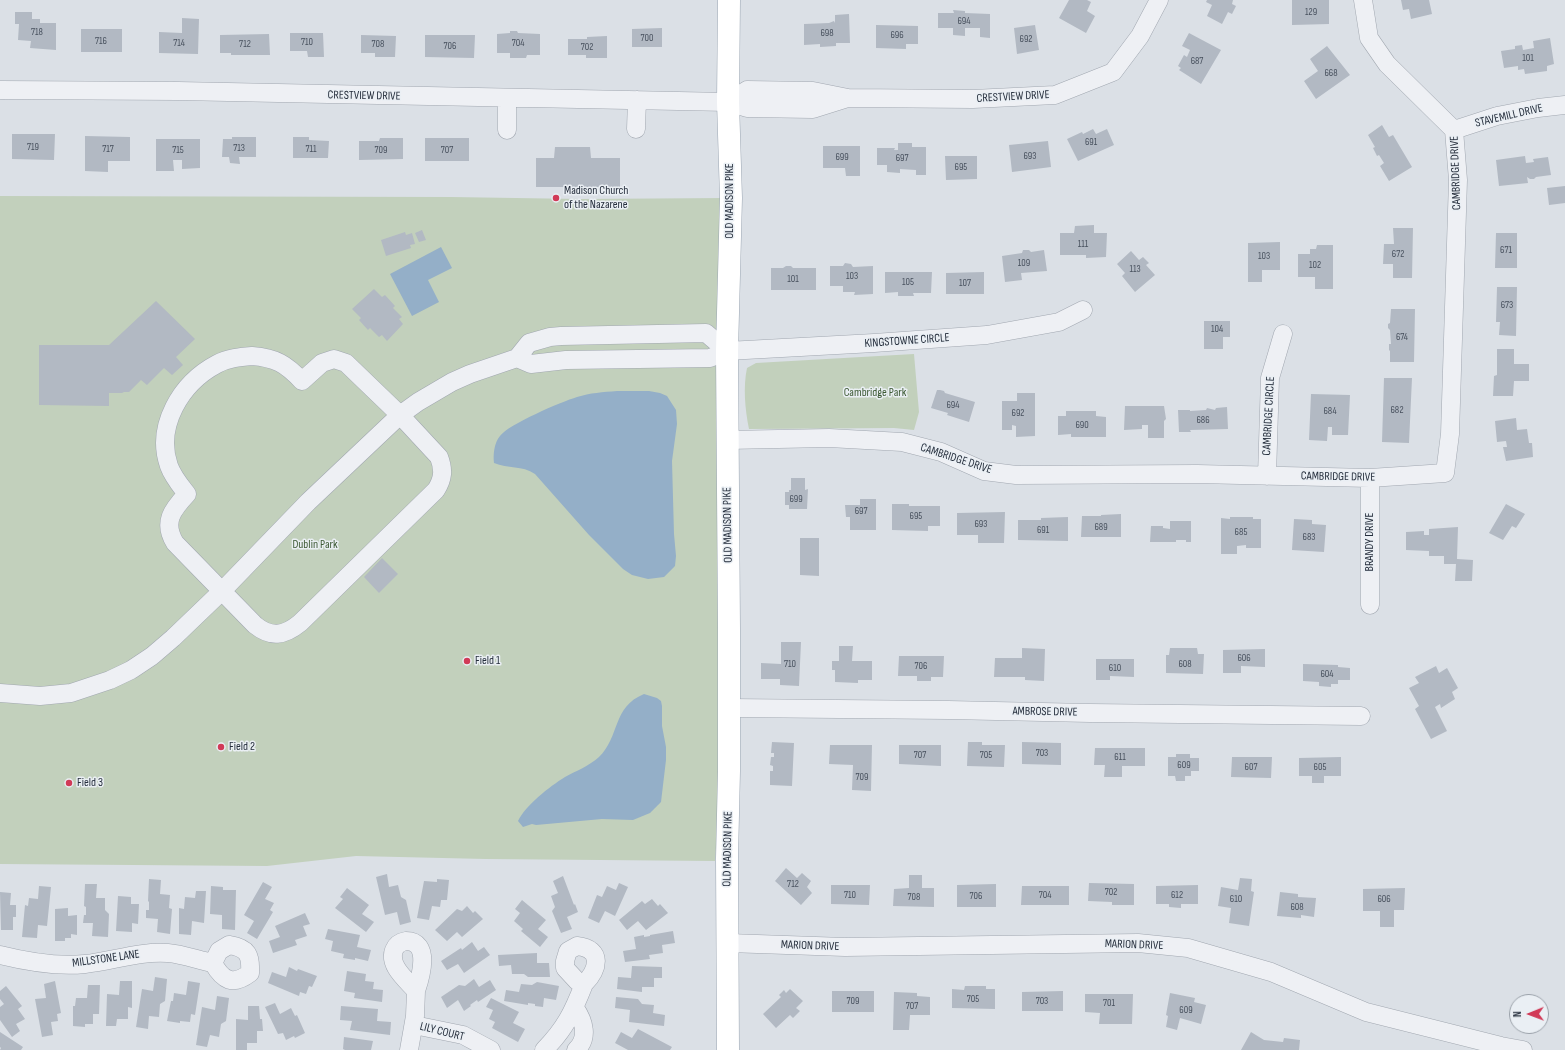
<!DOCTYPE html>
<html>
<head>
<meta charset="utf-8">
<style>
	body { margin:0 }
	#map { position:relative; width:1565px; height:1050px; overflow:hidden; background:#dbe0e6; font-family:"Sofia Sans Condensed",sans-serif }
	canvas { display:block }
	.north { position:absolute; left:1509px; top:994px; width:40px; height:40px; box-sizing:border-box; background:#eaeff4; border:1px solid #9ba2aa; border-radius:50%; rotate:269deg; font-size:11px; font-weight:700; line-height:16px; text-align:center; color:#252e3c }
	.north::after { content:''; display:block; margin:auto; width:14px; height:18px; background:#d13a57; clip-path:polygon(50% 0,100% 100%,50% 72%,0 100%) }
</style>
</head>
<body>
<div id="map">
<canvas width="1565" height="1050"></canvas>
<div class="north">N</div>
</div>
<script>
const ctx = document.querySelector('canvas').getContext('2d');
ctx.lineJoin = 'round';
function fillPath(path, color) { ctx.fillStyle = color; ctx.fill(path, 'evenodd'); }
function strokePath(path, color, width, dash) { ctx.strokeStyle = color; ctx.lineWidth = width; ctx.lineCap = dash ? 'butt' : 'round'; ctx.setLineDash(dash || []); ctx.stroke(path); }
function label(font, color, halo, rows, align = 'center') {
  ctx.font = font + ' "Sofia Sans Condensed",sans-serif'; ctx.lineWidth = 3; ctx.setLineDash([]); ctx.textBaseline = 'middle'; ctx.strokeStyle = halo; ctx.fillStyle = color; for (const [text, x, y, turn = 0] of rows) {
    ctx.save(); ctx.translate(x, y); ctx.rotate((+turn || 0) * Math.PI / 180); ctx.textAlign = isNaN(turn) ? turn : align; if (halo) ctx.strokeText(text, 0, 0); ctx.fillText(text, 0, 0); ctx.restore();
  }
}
fillPath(new Path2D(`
	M0 196 451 197 580 199 726 198 722 768 715 861 486 859 356 856 267 866 0 864Z
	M914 354 919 412 914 430 894 428 749 429C745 409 743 387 747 368L756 363Z`), '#c2d0bc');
fillPath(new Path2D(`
	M441 247 452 268 428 280 439 302 412 316 390 274Z
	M617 391H649L660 393 667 396 676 410 677 424 672 461 674 534 676 556 675 566 664 577 648 579 632 575 623 569 589 535 535 474C522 465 508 469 494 463 493 455 494 443 500 436 509 424 561 402 577 397 590 393 603 392 617 391Z
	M644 694 657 698 661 701 662 706V726L666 747V760L661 802 650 813 633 820 602 819 536 825 532 824 523 827 518 821C526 805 549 787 565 777 576 771 589 766 599 757 620 737 612 707 644 694Z`), '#94afc8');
fillPath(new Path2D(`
	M1069 0H1087L1091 2 1087 11 1095 16 1086 33 1059 18Z
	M1207 0H1233L1232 4 1236 6 1232 14 1228 12 1222 24 1207 16 1212 5 1206 2Z
	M1292 0H1329V24L1292 25Z
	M1401 0H1429L1432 14 1411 19 1409 9 1403 10Z
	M953 10 965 11V13L990 14V38L980 37V28H965V36L953 35V28H938V13H954Z
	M15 12H32V19H40V23H56V50L30 48 31 41 18 40 19 24H15Z
	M849 14 850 43H836V46L820 47V44L804 45V24L829 23 834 21 835 23V15Z
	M182 18 199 19 198 54 159 53V32L182 33Z
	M876 25 918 26V44H906V49L876 48Z
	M1035 25 1039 50 1017 54 1014 28Z
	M662 28V47H632V29Z
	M81 29H122V52H81Z
	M510 31H517L518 33 540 34V55H527L526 58H510V53H497V34L510 33Z
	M290 33H323L324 57H308L307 51H290Z
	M1189 33 1221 50 1201 84 1179 70 1181 68 1178 66 1184 55 1187 57 1190 50 1182 46Z
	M269 34 270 55H231V53H220V35Z
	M361 35 396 36 395 57H375V53H361Z
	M425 35H475L474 58 425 57Z
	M607 36V58H586V55H568V39H587V37Z
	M1550 38 1554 64 1547 66V71L1525 74 1524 69 1518 70V66L1504 68 1501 51 1515 49V46L1522 45 1523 50 1534 48 1533 41Z
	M1327 46 1350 75 1316 99 1304 81 1318 71 1310 59Z
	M1382 125 1389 137 1393 135 1412 167 1389 181 1380 166 1384 163 1379 155 1377 156 1373 148 1375 147 1368 135Z
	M1093 129 1096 134 1107 129 1114 145 1078 161 1067 139 1082 132 1083 134Z
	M12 134H55L54 160 12 159Z
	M85 136 130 137V161H108V172L85 171Z
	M232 137H256V157H239L240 164 230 163 229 157H222L223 139H232Z
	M293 137H309V140L329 141 328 158H293Z
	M380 138H403V159L359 160V141H379Z
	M425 138H469V161H425Z
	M156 139H200V168L182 169V160H173L174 171H156Z
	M1048 141 1051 167 1012 172 1009 145Z
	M898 143H912V147H926V175H916V170L900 169V173L887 172V165H877V148H895L894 150H898Z
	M823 146H860V176H846L845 168H823Z
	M555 147H590L591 158H620V187H536V158H554Z
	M945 156H977V179L946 180Z
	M1525 156 1526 163 1534 162 1533 159 1548 157 1551 175 1536 177 1534 179H1530L1527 177 1528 183 1499 186 1496 160Z
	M1565 186V203L1549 205 1547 188Z
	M1094 225V233H1107L1106 257 1086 258V255H1060V233H1074L1075 226Z
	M1393 228H1413L1412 278H1393V264H1383L1384 244H1394Z
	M422 230 426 240 419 242 415 233Z
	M405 232 406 235 412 233 415 244 410 245 411 248 386 256 381 240Z
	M1496 233H1517V268H1495Z
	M1280 242V270H1262V282H1248V243Z
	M1317 245H1333V289H1315V277H1298V254H1310V249H1316Z
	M1023 250H1029L1031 252 1044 250 1047 271 1021 273 1022 280 1005 282 1002 256 1022 253Z
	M1131 251 1139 260 1143 257 1149 263 1146 265 1155 275 1135 292 1122 276 1125 273 1117 264Z
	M845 263 851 264 853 267 873 266V294L854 295 855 292H843V286H830V266H843Z
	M786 266H791L793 268H816V290H771V268H783Z
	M885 272H932L931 293H913L914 296H898V292L885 293Z
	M984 272V294H946V273Z
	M1497 287H1517L1516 336 1499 335 1500 322H1496Z
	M374 289 382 297 385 295 395 306 393 308 402 317 399 319 403 324 387 341 382 335 379 337 370 328 368 330 359 320 361 318 352 309Z
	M156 301 195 339 176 357 183 365 172 375 164 368 147 385 141 380 129 392H124L122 393H109V406L39 405V345H109Z
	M1391 309H1415L1414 362H1390V350L1389 351V344H1391L1390 330 1388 328V324L1390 323Z
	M1204 321H1230V337H1223V349H1204Z
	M1497 349H1514V364H1529V381H1514L1513 396H1493L1494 376 1497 375Z
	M1384 378H1412L1409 443 1382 442Z
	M937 390H940L944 391 945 393 975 402 969 422 947 415 948 413 931 408Z
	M1017 393H1035V436L1016 437V426L1012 425V430H1002V401H1017Z
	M1311 394 1350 395 1348 435H1332V427H1328L1327 441 1309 440Z
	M1125 406H1164L1166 419 1164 421V438H1148V425H1142V429L1124 430Z
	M1227 407 1228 429 1190 430 1191 432H1179L1178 410H1190V411L1206 410 1207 408 1215 410 1216 408Z
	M1066 411H1096V416L1106 417V437H1071V434L1058 435V416H1066Z
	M1516 418 1517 430 1527 429 1529 443H1532L1533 457 1506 461 1503 447H1507L1506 441 1497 442 1495 421Z
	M791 478H805V490L808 489 807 509H789V505H785V492H789V490H791Z
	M860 499H876V530H850V517H846L845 505H860Z
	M892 504H909V506H940V526H928V531L892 530Z
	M1506 504 1525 514 1516 528 1512 526 1503 540 1489 533Z
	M1005 512 1004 543H978V535H957V513Z
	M1121 514V537H1081L1082 516H1101V515Z
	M1068 517V541L1018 540V520H1041V518Z
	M1230 517H1253V519H1261V548H1246V545L1237 546V554H1221V518L1230 519Z
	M1294 519 1312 520V524L1326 525 1324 552 1292 550Z
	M1170 521H1191V542H1186V540H1176V542H1150L1151 526H1163V528L1170 529Z
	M1458 527 1457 559 1473 560 1472 581H1455L1456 564H1444V556H1429V551L1406 550V532L1424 531V535H1429V529Z
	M800 538H819V576L800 575Z
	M382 558 398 574 379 593 364 577Z
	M781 642H801L799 686 780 685V679H761V663L781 664Z
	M839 646H853L852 661H872V680H858V683L835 682V670H832V661H839Z
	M1022 648 1045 649 1044 681 1025 680V677H994L995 658H1022Z
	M1170 648H1197L1198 654H1204L1203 674 1166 673V655H1169Z
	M1265 649V667L1241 666V673H1223V650Z
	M899 656H944L943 677H931V681H917V676H898Z
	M1096 659H1134V677L1110 676V680H1096Z
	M1303 664 1338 665V667L1350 668V680H1338V684H1331V687L1319 686V682L1303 681Z
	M1436 666 1439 673 1447 668 1458 688 1452 692 1455 699 1441 708 1440 704 1435 707 1447 731 1431 739 1415 709 1419 706 1409 688 1419 683 1415 677Z
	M772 742 794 743 792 786 770 785V771H773V766L770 765 771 757H774V753H771Z
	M968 742H982V745H1005L1004 767 967 766Z
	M1022 742 1061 743V765L1022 764Z
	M830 745H872L871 791 852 790 853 765 829 764Z
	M899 745H941V766L899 764Z
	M1095 748H1145V766H1122V777H1104L1105 765H1094Z
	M1176 754H1190V758H1199V771H1191V776H1185V781H1176L1175 776H1168V757H1176Z
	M1232 757H1272L1271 778 1231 777Z
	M1341 757V776H1324V783H1312V776H1299V758Z
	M786 868 797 878 802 873 811 881 807 887 812 893 801 905 775 881Z
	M387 874 389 887 398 885 401 897 406 900 411 922 400 925 397 912 385 915 376 877Z
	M909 875H922V888H934V907L893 906 894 889 909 888Z
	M563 876 574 905 575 904 578 912 567 917 572 929 561 933 552 911 555 907 551 896 558 893 553 881Z
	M1240 878 1252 879 1251 891 1254 892 1249 926 1229 923 1231 908 1218 906 1221 887 1238 890Z
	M149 879 161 880 160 894 170 895 169 908 172 909 170 934 157 932 158 919 146 918V910H149V902L148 901Z
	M437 879 449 880 447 900H441L440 907 432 906 429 920 417 918 424 881 437 882Z
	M263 882 272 887 265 899 274 903 270 910 273 912 257 939 247 933 254 921 244 915Z
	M619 883 628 887 615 916 605 911 599 923 588 918 597 895 602 897 607 886 616 890Z
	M1089 883 1134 884V905H1112V902L1088 901Z
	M85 884H97L96 898H105V910L109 914 108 937 92 936 93 923H83L84 915H86V907L84 906Z
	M996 884V907H957V885Z
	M831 885H870L869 905 831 904Z
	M1198 885V904H1181V908L1169 907V904H1156V886Z
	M39 886 51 887 47 926 38 925 37 938 22 937 25 905 28 906 29 898 38 899Z
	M211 886 223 887V890H236L235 930 222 929V915L210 914Z
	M1022 886H1069V905H1021Z
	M347 888 369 905 362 914 374 922 366 932 335 908 343 899 340 897Z
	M1405 888 1404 910H1394V927H1380V911H1363V889Z
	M196 891H206L204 923 192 921 191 935 179 934V908L184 909 185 897 195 898Z
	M0 892 11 893 10 905H16V917H13V930H1Z
	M1280 892 1298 894V897L1316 898 1314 917 1301 915V918L1277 916Z
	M118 896 131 897V904H139L138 924 132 923V932L116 931Z
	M652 899 658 906 660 904 668 913 646 930 638 921 627 930 619 920 642 901 645 904Z
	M522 900 546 920 538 929 548 937 540 947 521 931 523 929 514 921 520 913 515 909Z
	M467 906 473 913 475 911 483 919 462 937 457 932 447 941 435 930 457 909 462 911Z
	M68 908V916L77 915V935L71 934V938H65V941H55V909Z
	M305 913 310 924 303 926 307 936 295 940 297 945 273 953 269 941 280 937 275 926Z
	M328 929 360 935 357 947 371 950 368 961 355 958V960L343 958 344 954 331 951 333 941 325 939Z
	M673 931 675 943 662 945 663 953 649 955 650 959 625 962 623 951 636 949 634 937 644 935V937L650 936V935Z
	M472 942 478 951 484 947 490 955 464 973 458 964 447 970 441 961 461 948 462 950Z
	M537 953V963H549L550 977H528L524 974H512L511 965 499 966 498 955Z
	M632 966 662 967V978H654V987H642V992L617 989 618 977 631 978Z
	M289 967 297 971 298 969 317 976 312 987 309 986 306 994 300 992 299 996 268 983 272 972 286 977Z
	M347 971 366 974 365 981 374 982 373 989 383 990 382 1002 354 998 355 993 344 991Z
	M155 977 167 979 165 1001 160 1004 159 1017 149 1016 148 1029 136 1027 142 989 153 991Z
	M474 979 479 987 490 980 496 990 478 1002 477 1000 470 1005 471 1006 464 1011 458 1000 447 1008 441 997 459 985 465 986Z
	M55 981 61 1013 57 1014 58 1021 51 1022 53 1035 42 1037 35 999 46 998 44 984Z
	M120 981H132V1008L128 1007V1019H117L116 1026H106L107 994 119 995Z
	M188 981 200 983 195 1015 191 1014 190 1022 180 1021V1023L167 1021 171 1001H173L174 993 186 995Z
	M537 982 559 986 556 1000 544 998 543 1007 535 1006V1004L528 1003V1005L504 1001 506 990 519 992 521 984 532 985Z
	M88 985H100L99 1014H93V1024H85V1027L73 1026V1006H75L76 998H87Z
	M6 986 22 1006 18 1009 25 1019 16 1024 20 1031 12 1037 0 1020V1007L4 1004 0 999V991Z
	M965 986H986V989H995V1009L952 1008V989L964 990Z
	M790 989 803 1001 796 1008 800 1011 793 1018 790 1015 776 1028 763 1014 781 997 779 995 784 990 786 993Z
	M832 991H874V1012H832Z
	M1063 991V1011H1022V992Z
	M894 992 917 993V996L930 997V1015H910L909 1030H893Z
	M1170 993 1195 998 1194 1002 1206 1005 1201 1024 1180 1018 1177 1030 1166 1027 1168 1016 1166 1015Z
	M1085 994H1133L1132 1024H1099L1100 1013 1085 1012Z
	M217 996 229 998 226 1021 221 1024 219 1037 210 1035 207 1047 196 1045 202 1007 215 1010Z
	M616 997 638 999 642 1004 654 1005 653 1013 665 1015 664 1026 629 1022 630 1010 615 1008Z
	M491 998 519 1012 513 1023 525 1029 518 1042 492 1028 495 1022 489 1019 493 1010 486 1007Z
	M275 1003 280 1014 291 1008 295 1016 297 1015 305 1033 295 1038 294 1036 286 1040 283 1033 278 1034 265 1007Z
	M248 1006H259L260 1019H262L263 1031H257V1043H247V1050H236V1019L248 1020Z
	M341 1006 378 1009 377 1021 391 1022 390 1035 350 1030 352 1021 340 1020Z
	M638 1029 672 1047 670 1050H628L615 1043 621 1032 632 1038Z
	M0 1032 23 1047 21 1050H0L1 1048 0 1047Z
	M1251 1032 1264 1040 1283 1042 1284 1038 1300 1040 1299 1050H1241Z
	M344 1037 373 1041 371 1050H345L343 1049Z`), '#b2b9c3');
const minor = new Path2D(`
	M0 90 178 91 728 102 747 108 813 109 848 98
	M507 98V130
	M728 102 747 90 813 91 848 98 973 99 1055 95 1113 72 1140 36 1159 0
	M636 129 637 100
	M1454 130 1497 116 1538 108 1565 105
	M252 356C276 358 286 364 302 381L322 363 334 359 346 363 400 415 439 457C444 470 443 479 436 490L300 623C284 636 271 638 255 625L175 543C162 522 173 509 187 494 180 485 173 477 169 466 155 426 181 383 217 364 228 358 240 357 252 356Z
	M517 358 531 364 566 360 710 358 727 351 874 343 987 335 1059 322 1083 310
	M727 440 829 438 902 442 941 452 984 471 1016 475 1197 474 1370 478 1445 473 1450 434 1458 180 1454 130 1387 64 1369 38 1363 0
	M1267 476 1270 378 1283 334
	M1370 478V605
	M0 693 40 696 71 693 110 680 131 670 152 656 173 638 222 591 308 502 400 415 418 402 452 382 470 374 517 358 529 343 550 337 561 336 706 333 727 351
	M729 708 948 710 1090 713 1361 716
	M406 941C431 941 421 976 416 991 407 980 388 966 394 950 396 945 400 942 406 941Z
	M728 943 845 947 1138 943 1188 948 1271 972 1366 1012 1501 1046 1523 1050
	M229 945C248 948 251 955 250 973 233 986 223 981 213 963L219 951Z
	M577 946C604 949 598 970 584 984L577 981 565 968V961L568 951Z
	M0 955C28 962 56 967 85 964 113 961 139 951 168 953 182 954 198 960 213 963
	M575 1008C584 1021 589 1038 576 1050
	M414 1025 463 1035 491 1050
	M409 1050 415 1016 416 991
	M544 1050C565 1029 573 1012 584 984`);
const major = new Path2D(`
	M728 1050 727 858 729 771V629L727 351 731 198 728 102 729 0`);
strokePath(minor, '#a1a7b0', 19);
strokePath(major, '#9aa5b2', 23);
strokePath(minor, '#eef0f4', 18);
strokePath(major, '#fff', 22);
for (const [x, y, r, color] of [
	[556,198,4,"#d13a57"],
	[467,661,4,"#d13a57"],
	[221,747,4,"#d13a57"],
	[69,783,4,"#d13a57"]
]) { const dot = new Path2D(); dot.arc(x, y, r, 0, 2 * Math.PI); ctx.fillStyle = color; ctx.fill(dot); strokePath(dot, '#eaeff4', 1.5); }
label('10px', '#48515e', null, [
	["129",1311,12],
	["694",964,21],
	["718",37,32],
	["698",827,33],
	["696",897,35],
	["700",647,38],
	["692",1026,39],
	["716",101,41],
	["710",307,42],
	["714",179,43],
	["704",518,43],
	["712",245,44],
	["708",378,44],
	["706",450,46],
	["702",587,47],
	["101",1528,58],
	["687",1197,61],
	["668",1331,73],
	["691",1091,142],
	["719",33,147],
	["713",239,148],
	["717",108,149],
	["711",311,149],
	["715",178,150],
	["709",381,150],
	["707",447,150],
	["693",1030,156],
	["699",842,157],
	["697",902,158],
	["695",961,167],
	["111",1083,244],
	["671",1506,250],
	["672",1398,254],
	["103",1264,256],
	["109",1024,263],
	["102",1315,265],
	["113",1135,269],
	["103",852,276],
	["101",793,279],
	["105",908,282],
	["107",965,283],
	["673",1507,305],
	["104",1217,329],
	["674",1402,337],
	["694",953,405],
	["682",1397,410],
	["684",1330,411],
	["692",1018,413],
	["686",1203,420],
	["690",1082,425],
	["699",796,499],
	["697",861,511],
	["695",916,516],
	["693",981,524],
	["689",1101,527],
	["691",1043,530],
	["685",1241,532],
	["683",1309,537],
	["606",1244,658],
	["710",790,664],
	["608",1185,664],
	["706",921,666],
	["610",1115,668],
	["604",1327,674],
	["703",1042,753],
	["707",920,755],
	["705",986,755],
	["611",1120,757],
	["609",1184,765],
	["607",1251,767],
	["605",1320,767],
	["709",862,777],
	["712",793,884],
	["702",1111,892],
	["710",850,895],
	["704",1045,895],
	["612",1177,895],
	["706",976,896],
	["708",914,897],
	["610",1236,899],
	["606",1384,899],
	["608",1297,907],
	["705",973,999],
	["709",853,1001],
	["703",1042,1001],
	["701",1109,1003],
	["707",912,1006],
	["609",1186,1010]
]);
label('12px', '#252e3c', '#eaeff4', [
	["CRESTVIEW DRIVE",364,96,1],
	["CRESTVIEW DRIVE",1013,97,-3],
	["STAVEMILL DRIVE",1509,116,-13],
	["CAMBRIDGE DRIVE",1456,173,-92],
	["OLD MADISON PIKE",730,201,-90],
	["KINGSTOWNE CIRCLE",907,341,-4],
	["CAMBRIDGE CIRCLE",1269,416,-87],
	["CAMBRIDGE DRIVE",956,459,18],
	["CAMBRIDGE DRIVE",1338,477,1],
	["OLD MADISON PIKE",728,525,-91],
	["BRANDY DRIVE",1370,542,-90],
	["AMBROSE DRIVE",1045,712,1],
	["OLD MADISON PIKE",728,849,-89],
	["MARION DRIVE",1134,945,2],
	["MARION DRIVE",810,946,2],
	["MILLSTONE LANE",106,959,-8],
	["LILY COURT",442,1032,14]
]);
label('12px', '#252e3c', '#eaeff4', [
	["Madison Church",564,191],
	["of the Nazarene",564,205],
	["Field 1",475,661],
	["Field 2",229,747],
	["Field 3",77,783]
], 'left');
label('12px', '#3b5832', '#eaeff4', [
	["Cambridge Park",875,393],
	["Dublin Park",315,545]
]);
</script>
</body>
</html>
